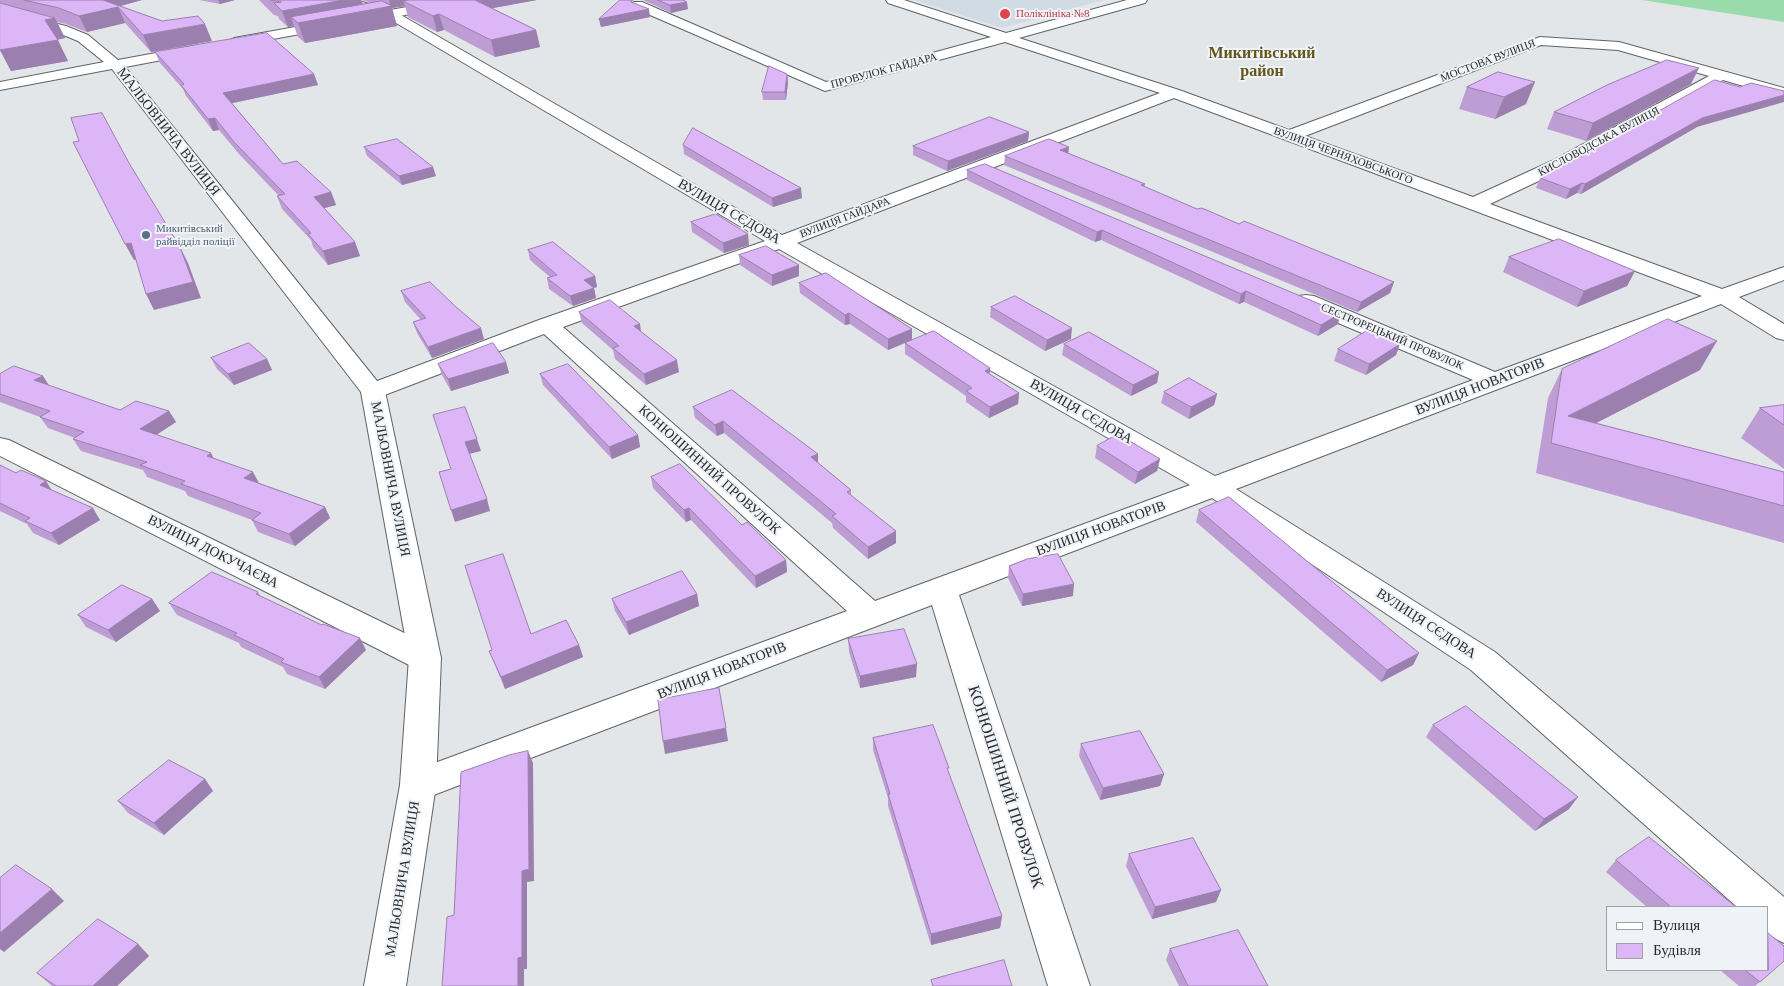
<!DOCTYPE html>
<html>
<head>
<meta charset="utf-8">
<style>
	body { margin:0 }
	#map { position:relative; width:1784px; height:986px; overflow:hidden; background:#e2e6e9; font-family:Georgia,serif }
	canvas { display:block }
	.legend { position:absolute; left:1606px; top:906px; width:162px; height:65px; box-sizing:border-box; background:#eff3f7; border:1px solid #a0a3a6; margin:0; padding:6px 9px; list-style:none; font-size:15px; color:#2a2c2d }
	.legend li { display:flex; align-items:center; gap:10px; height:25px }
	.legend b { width:25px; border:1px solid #a0a3a6 }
</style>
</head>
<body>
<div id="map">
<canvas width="1784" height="986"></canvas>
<ul class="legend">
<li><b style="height:6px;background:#fff"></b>Вулиця</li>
<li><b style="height:14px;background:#ddb6f8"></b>Будівля</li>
</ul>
</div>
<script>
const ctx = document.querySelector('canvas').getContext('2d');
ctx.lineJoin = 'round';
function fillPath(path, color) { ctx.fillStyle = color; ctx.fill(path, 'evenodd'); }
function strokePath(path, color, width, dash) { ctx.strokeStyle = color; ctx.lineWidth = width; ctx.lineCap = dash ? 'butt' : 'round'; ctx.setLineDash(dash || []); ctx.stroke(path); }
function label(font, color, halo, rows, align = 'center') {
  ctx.font = font + ' Georgia,serif'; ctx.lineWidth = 4; ctx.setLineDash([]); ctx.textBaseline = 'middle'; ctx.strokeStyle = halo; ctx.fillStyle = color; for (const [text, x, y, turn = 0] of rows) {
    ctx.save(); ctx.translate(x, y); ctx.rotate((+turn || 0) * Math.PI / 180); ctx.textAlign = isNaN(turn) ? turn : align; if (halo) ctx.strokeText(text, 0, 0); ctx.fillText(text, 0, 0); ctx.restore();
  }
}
fillPath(new Path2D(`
	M914 0H1103L1002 28Z`), '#d1dbe4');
fillPath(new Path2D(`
	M1642 0H1784V22Z`), '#9adbac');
const minor = new Path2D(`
	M336 0H355L394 11 782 235 1160 93 1005 42 825 91 634 8 632 5 634 2H642L826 82 991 37 888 3 886 0H904L1006 33 1127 0H1147L1145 3 1019 38 1179 90 1289 130 1540 37 1619 42 1784 88V98L1723 80 1566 168 1490 204 1722 289 1784 267V280L1739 297 1784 324V340L1776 338 1721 304 1236 489 1495 652 1784 897V943L1768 935V907H1737L1471 670 1212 498 959 595 1090 986H1048L932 605 431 796 418 801 405 796 400 785 405 774 847 611 544 334 382 396 373 398 364 396 361 391 364 386 539 320 765 241 386 17 338 3ZM1541 45 1618 50 1709 76 1554 160 1473 197 1305 136ZM1174 98 1702 296 1495 372 1314 296 1306 295 1298 296 1295 301 1298 306 1473 380 1215 476 797 243ZM779 249 1190 485 875 601 563 327Z
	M0 438 9 440 437 649 441 658 437 667 425 670 413 667 0 456Z`);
const tertiary = new Path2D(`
	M446 0H472L466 4 234 46 227 42 234 38Z
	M0 10 66 26 88 35 118 60 194 46 199 47 201 50 199 53 125 67 385 391 441 658 436 785 406 986H364L400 785 409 658 361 392 112 69 0 90V82L104 62 78 41 56 32 0 18Z`);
strokePath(minor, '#5f6366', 2);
strokePath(tertiary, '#5f6366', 2);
fillPath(minor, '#fff');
fillPath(tertiary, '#fff');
fillPath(new Path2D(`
	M0 0H142L120 6 212 41 151 52 125 23 87 32 66 24 57 22 65 38 57 40 68 61 11 71 0 50Z
	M199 0H235L220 4Z
	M259 0H361L363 4 372 3 362 0H537L492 8 536 30 540 47 495 57 444 30 437 32 408 17 405 6 392 8 397 26 305 43 298 37 294 26 288 27 279 19 278 16 274 15Z
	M620 0H683L688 9 671 13 643 0H634L632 2 650 17 601 27 599 19Z
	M155 52 314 74 318 85 232 103 283 164 331 192 336 205 324 208 355 242 360 256 328 265 313 247 311 240 282 209 277 196H279L239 154 219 130 213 131 186 96 183 89 160 63Z
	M1498 72 1526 104 1495 119 1459 109 1467 87Z
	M787 74 788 82 786 100H763L762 92Z
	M1691 84 1586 141 1547 129 1554 112Z
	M1697 127 1581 194 1577 193 1566 199 1536 188 1540 178 1610 141 1611 138Z
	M1029 132 1028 141 947 171 913 155V146Z
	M683 145 802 198 773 207 684 154Z
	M364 147 436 176 402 185 367 156Z
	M1068 153 1145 184 1144 187 1197 209 1239 224 1394 282 1390 293 1357 312 1004 165 1005 156Z
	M967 170 1338 324 1318 336 1244 302 1239 304 1101 240 1095 242 967 180Z
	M691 222 749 245 724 253 692 232Z
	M528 250 595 276 597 287 594 288 596 298 573 306 549 289 547 278 550 277 530 260Z
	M739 255 799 276 772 286 740 265Z
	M1509 257 1635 271 1627 286 1577 307 1503 272Z
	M799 283 912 329V340L888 350 850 324 845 325 800 293Z
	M401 291 484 339 432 358 417 333 413 322 421 320 405 302Z
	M991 307 1071 339 1045 351 990 317Z
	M579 312 640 324 641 332 679 372 646 385 615 359 613 350 582 323Z
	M905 343 990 368 989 374 1019 393 1018 404 989 418 966 402V396L905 354Z
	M1064 344 1159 372 1157 383 1131 396 1062 355Z
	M1400 344 1396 355 1366 375 1334 361 1338 349Z
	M211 358 267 359 272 370 234 385 217 369Z
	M506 362 509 373 451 391 442 375 438 364Z
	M1562 369 1700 370 1596 423 1784 472V543L1536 473 1548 398Z
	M0 374 43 376 49 386 120 410 169 411 176 422 156 435 213 458 259 483 325 507 330 518 295 546 258 532 252 520 188 496 185 491 147 477 143 470 81 451 73 439 75 438 48 428 40 417 0 402Z
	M540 374 638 435 640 447 612 459 543 385Z
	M1164 392 1217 394 1214 405 1189 419 1161 403Z
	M1784 405V469L1741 438 1760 408Z
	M693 407 818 454V463L851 490V495L896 543 868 559 833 528 832 523 724 433 717 436 695 418Z
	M1097 446 1160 459 1157 471 1135 484 1095 458Z
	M0 465 16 473 46 481 51 489 100 520 59 545 33 533 27 524 0 511Z
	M651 477 742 525 786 560 787 572 756 588 691 520 686 522 653 488Z
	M1199 510 1419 653 1413 665 1381 682 1196 522Z
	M1009 566 1073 596 1022 606 1008 578Z
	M258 592 261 597 366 650 325 689 287 674 283 667 241 647 239 643 177 615 169 603Z
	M697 594 699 606 629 635 615 611 612 599Z
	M152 599 160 611 116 642 86 627 78 615Z
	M531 634 579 645 583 657 505 689 489 651Z
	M848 639 916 677 860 688 849 652Z
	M1433 725 1569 809 1535 831 1426 737Z
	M873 738 949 773 1002 916 1000 928 931 945 888 806V798L873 750Z
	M1081 744 1164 774 1160 786 1100 800 1079 756Z
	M205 779 213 791 164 835 128 813 118 801Z
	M1129 854 1221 890 1216 902 1152 919 1126 866Z
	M1616 860 1736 907H1647L1606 872Z
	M138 944 149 956 117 986H52L37 973Z
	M1170 949 1268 986H1179L1166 960Z
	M1784 961 1755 986H1739L1720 970H1768Z`), '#be9dd5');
fillPath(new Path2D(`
	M94 0H142L106 10 118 7 125 23 87 32 79 16Z
	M218 0H235L220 4Z
	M344 0H361L365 11 390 6 389 0H436L403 1 405 6 392 8 397 26 305 43 298 23 291 17 294 26 288 27 282 11Z
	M469 0H537L472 12Z
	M687 2 688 9 671 13 670 5Z
	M649 9 650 17 601 27 599 19Z
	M439 14 444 30 437 32 433 16Z
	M55 18 65 38 55 40 45 20Z
	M205 24 212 41 151 52 143 35Z
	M536 30 540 47 495 57 491 40Z
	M58 40 68 61 11 71 0 50Z
	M1699 68 1691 84 1586 141 1593 123Z
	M314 74 318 85 228 104 223 93Z
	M787 74 788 82 786 100 785 92Z
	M1535 82 1526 104 1495 119 1504 97Z
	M1784 95V102L1697 127 1581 194 1585 184 1702 118Z
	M215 118 219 130 213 131 208 119Z
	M1029 132 1028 141 947 171 948 161Z
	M1069 147 1068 156 1060 150Z
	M433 167 436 176 402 185 399 176Z
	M1582 183 1577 193 1566 199 1570 189Z
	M801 188 802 198 773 207 772 198Z
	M331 192 336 205 318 210 314 197Z
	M1102 230 1101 240 1095 242 1097 232Z
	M748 234 749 245 724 253 723 243Z
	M355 242 360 256 328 265 323 251Z
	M131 243 139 259 134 260 125 244Z
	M180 247 188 263 201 298 154 310 146 294Z
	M799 265V276L772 286V275Z
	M1635 271 1627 286 1577 307 1584 291Z
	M595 276 597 287 594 288 596 298 573 306 570 296 584 280Z
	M1394 282 1390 293 1357 312 1361 302Z
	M1246 291 1244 302 1239 304 1241 294Z
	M849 313 850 324 845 325V315Z
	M1341 313 1338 324 1318 336 1321 325Z
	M640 324 641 335 634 326Z
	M481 328 484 339 432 358 428 347Z
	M1072 328 1071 339 1045 351 1047 340Z
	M912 329V340L888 350V339Z
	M1717 341 1700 370 1555 444 1568 416Z
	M1400 344 1396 355 1366 375 1369 364Z
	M267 359 272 370 234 385 228 374Z
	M677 360 679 372 646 385 644 374Z
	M506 362 509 373 451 391 448 379Z
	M990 368 989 380 985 371Z
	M1159 372 1157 383 1131 396 1133 385Z
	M43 376 50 387 34 380Z
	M1019 393 1018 404 989 418 990 407Z
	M1217 394 1214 405 1189 419 1191 407Z
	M169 411 176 422 147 441 140 429Z
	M723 421 724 433 717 436 715 425Z
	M638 435 640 447 612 459 609 447Z
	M477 439 481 451 469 454 465 442Z
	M211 453 217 465 207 456Z
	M818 454V466L811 457Z
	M1160 459 1157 471 1135 484 1138 472Z
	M253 472 259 483 244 478Z
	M46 481 53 493 40 485Z
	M487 499 490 511 455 522 451 510Z
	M325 507 330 518 295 546 289 534Z
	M93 508 100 520 59 545 51 533Z
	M689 508 691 520 686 522 684 510Z
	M896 531V543L868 559V547Z
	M786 560 787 572 756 588 755 576Z
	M1074 584 1073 596 1022 606 1023 594Z
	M697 594 699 606 629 635 626 622Z
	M152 599 160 611 116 642 108 630Z
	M360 638 366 650 325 689 319 677Z
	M579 645 583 657 505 689 501 677Z
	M1419 653 1413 665 1381 682 1387 670Z
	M917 664 916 677 860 688V676Z
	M726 728 728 741 665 754 663 741Z
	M528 751 533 763 534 881 527 882V969H524V986H518V958L522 871Z
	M1164 774 1160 786 1100 800 1103 788Z
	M205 779 213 791 164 835 154 823Z
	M1578 797 1569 809 1535 831 1544 819Z
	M52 889 64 901 4 952 0 949V933Z
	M1221 890 1216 902 1152 919 1155 907Z
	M1002 916 1000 928 931 945V934Z
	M138 944 149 956 117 986H93Z`), '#9b7fae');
const building = new Path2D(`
	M24 0H103L162 21 198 16 205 24 143 35 118 7 79 16 59 8Z
	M271 0H344L282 11 274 3 281 2Z
	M410 0H475L536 30 491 40 439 14 433 16 403 1Z
	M620 0H631V2L649 9 599 19Z
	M658 0H683L687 2 670 5Z
	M382 1 392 6 298 23 291 17Z
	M0 3 55 18 45 20 58 40 0 50Z
	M267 33 314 74 223 93 283 164 297 161 331 192 314 197 355 242 323 251 308 234 311 233 277 196 285 194 234 142 215 118 208 119 181 85 184 84 155 52Z
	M1667 60 1699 68 1593 123 1554 112 1607 85Z
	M769 66 787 74 785 92H762Z
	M1498 72 1535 82 1504 97 1467 87Z
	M1715 80 1740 87 1751 83 1784 91V95L1702 118 1585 184 1582 183 1570 189 1540 178 1614 139 1611 138Z
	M102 113 129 163 180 247 193 282 146 294 131 243 125 244 73 142 79 141 71 118Z
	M990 117 1029 132 948 161 913 146Z
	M693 128 801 188 772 198 683 145Z
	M397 139 433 167 399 176 364 147Z
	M1049 139 1069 147 1060 150 1145 184 1141 185 1197 209 1202 208 1239 224 1244 221 1394 282 1361 302 1005 156Z
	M985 164 1341 313 1321 325 1246 291 1241 294 1102 230 1097 232 967 170Z
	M716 214 748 234 723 243 691 222Z
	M1559 239 1635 271 1584 291 1509 257Z
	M553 242 595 276 584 280 594 288 570 296 547 278 557 275 528 250Z
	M766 246 799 265 772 275 739 255Z
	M826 273 912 329 888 339 849 313 845 315 799 283Z
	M430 282 456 307 481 328 428 347 413 322 426 318 401 291Z
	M1015 296 1072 328 1047 340 991 307Z
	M610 300 640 324 634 326 677 360 644 374 613 348 619 346 579 312Z
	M1668 319 1717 341 1568 416 1784 472V506L1551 443 1562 369Z
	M1368 330 1400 344 1369 364 1338 349Z
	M934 331 990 368 985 371 1019 393 990 407 966 391 972 388 905 343Z
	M1089 332 1159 372 1133 385 1064 344Z
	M249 343 267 359 228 374 211 358Z
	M493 343 506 362 448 379 438 364Z
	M568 364 638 435 609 447 540 374Z
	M14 366 43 376 34 380 120 410 136 401 169 411 140 429 211 453 207 456 253 472 244 478 325 507 289 534 252 520 261 513 181 484 185 481 140 465 147 462 73 439 84 432 40 417 50 411 0 394V374Z
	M1189 378 1217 394 1191 407 1164 392Z
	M732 390 818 454 811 457 851 490 847 492 896 531 868 547 832 516 836 514 723 421 715 425 693 407Z
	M1784 405V425L1760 408Z
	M465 407 477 439 465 442 487 499 451 510 439 472 451 469 433 415Z
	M1118 434 1160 459 1138 472 1097 446Z
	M680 464 742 525 747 522 786 560 755 576 689 508 684 510 651 477Z
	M0 465 16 473 21 470 46 481 40 485 93 508 51 533 25 521 30 518 0 503Z
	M1229 497 1419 653 1387 670 1199 510Z
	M503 554 531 634 566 620 579 645 501 677 489 651 492 650 465 566Z
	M1058 554 1074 584 1023 594 1009 566 1027 559Z
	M682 571 697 594 626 622 612 599Z
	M212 572 258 592 256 594 322 625 323 624 360 638 319 677 281 662 284 659 234 635 237 633 169 603Z
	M122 585 152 599 108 630 78 615Z
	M904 629 917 664 860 676 848 639Z
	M719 688 726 728 663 741 658 700Z
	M1466 706 1578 797 1544 819 1433 725Z
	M933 725 949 768H947L1002 916 931 934 888 794H890L873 738Z
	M1140 731 1164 774 1103 788 1081 744Z
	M528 751 529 869 522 871V957L518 958V986H442L447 917 454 915 461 772 509 755Z
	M169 760 205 779 154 823 118 801Z
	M1649 837 1736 907H1671L1616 860Z
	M1193 838 1221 890 1155 907 1129 854Z
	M16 865 52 889 0 933V878Z
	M98 919 138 944 93 986H56L37 973Z
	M1238 930 1268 986H1188L1170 949Z
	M1768 933 1784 946V961L1760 982 1745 970H1768Z
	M1004 960 1012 986H933L931 980Z`);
fillPath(building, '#ddb6f8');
strokePath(building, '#9b7fae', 1);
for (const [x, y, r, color] of [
	[1005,14,6,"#e0444e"],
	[146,235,5,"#5c6f8a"]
]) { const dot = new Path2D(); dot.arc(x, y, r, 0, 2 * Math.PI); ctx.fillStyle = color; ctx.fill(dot); strokePath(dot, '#eff3f7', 2); }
label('11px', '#be3a42', '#eff3f7', [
	["Поліклініка №8",1016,14]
], 'left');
label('11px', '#2a2c2d', '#eff3f7', [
	["МОСТОВА ВУЛИЦЯ",1488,61,-21],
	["ПРОВУЛОК ГАЙДАРА",884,71,-15],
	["КИСЛОВОДСЬКА ВУЛИЦЯ",1599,142,-28],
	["ВУЛИЦЯ ЧЕРНЯХОВСЬКОГО",1343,156,20],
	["ВУЛИЦЯ ГАЙДАРА",845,218,-21],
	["СЕСТРОРЕЦЬКИЙ ПРОВУЛОК",1392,337,23]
]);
label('11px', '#4e5e75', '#eff3f7', [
	["Микитівський",156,229],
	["райвідділ поліції",156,242]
], 'left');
label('14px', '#2a2c2d', '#eff3f7', [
	["МАЛЬОВНИЧА ВУЛИЦЯ",168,132,52],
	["ВУЛИЦЯ СЄДОВА",729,212,30],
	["ВУЛИЦЯ НОВАТОРІВ",1480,387,-21],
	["ВУЛИЦЯ СЄДОВА",1081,412,30],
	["КОНЮШИННИЙ ПРОВУЛОК",709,470,42],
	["МАЛЬОВНИЧА ВУЛИЦЯ",390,479,79],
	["ВУЛИЦЯ НОВАТОРІВ",1101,529,-20],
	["ВУЛИЦЯ ДОКУЧАЄВА",213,552,27],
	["ВУЛИЦЯ СЄДОВА",1426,624,33],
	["ВУЛИЦЯ НОВАТОРІВ",722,671,-21],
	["МАЛЬОВНИЧА ВУЛИЦЯ",403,879,-81]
]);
label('bold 16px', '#655519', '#eff3f7', [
	["Микитівський",1262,54],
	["район",1262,72]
]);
label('16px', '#2a2c2d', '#eff3f7', [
	["КОНЮШИННИЙ ПРОВУЛОК",1005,787,72]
]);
</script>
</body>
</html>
